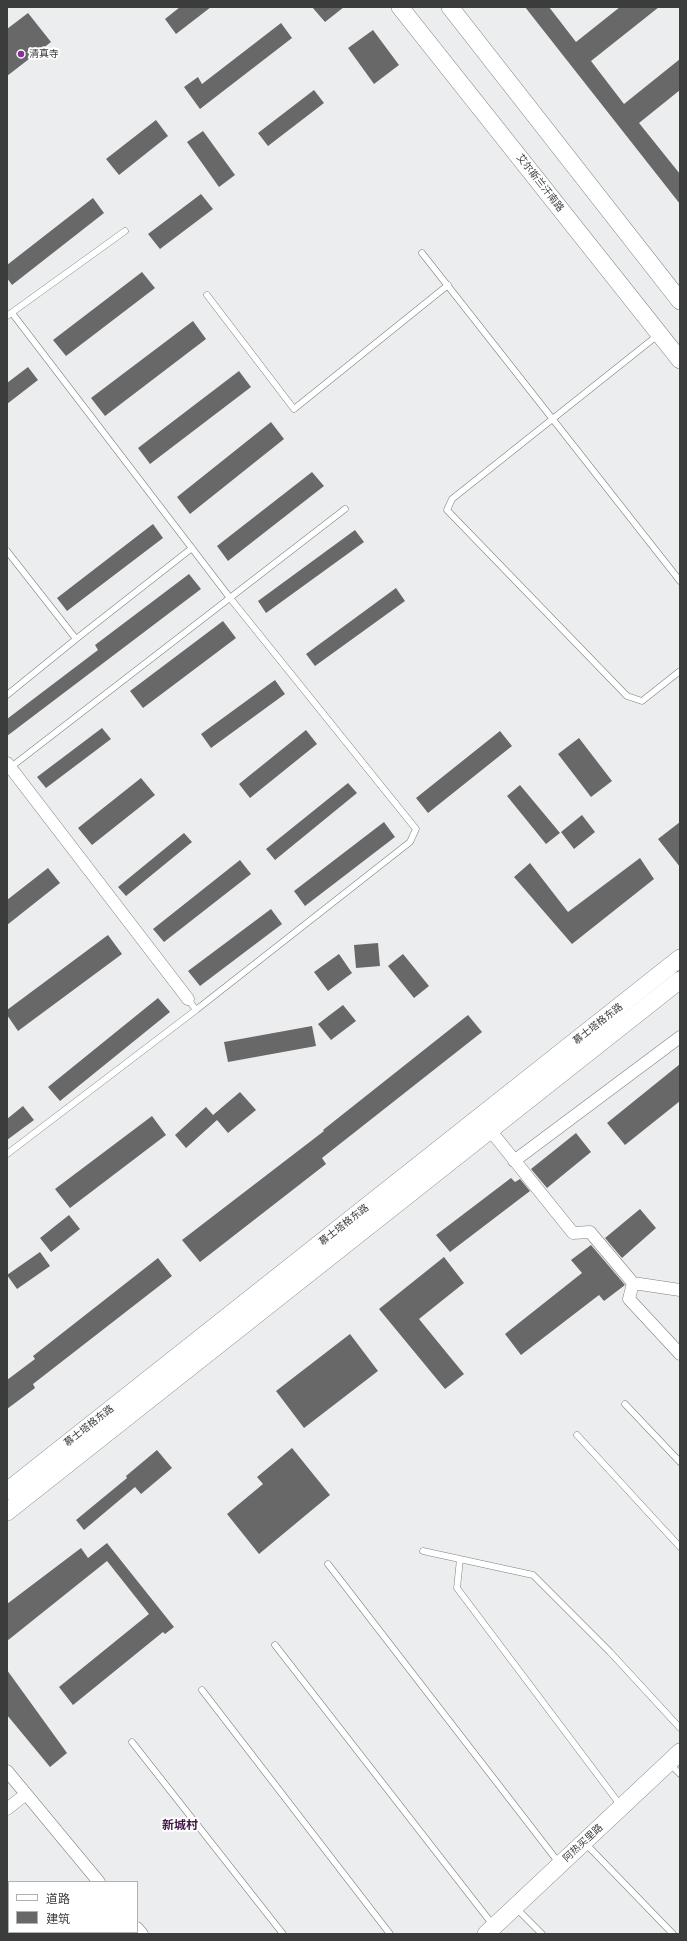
<!DOCTYPE html>
<html>
<head>
<meta charset="utf-8">
<style>
	body { margin:0 }
	#map { position:relative; width:687px; height:1941px; overflow:hidden; background:#ecedee; font-family:"IBM Plex Sans","Noto Sans SC",sans-serif }
	canvas { display:block }
	.frame { position:absolute; inset:0; border:8px solid #3b3c3c; pointer-events:none }
	.legend { position:absolute; left:8px; top:1881px; width:130px; height:52px; box-sizing:border-box; background:#fff; border:1px solid #b1b1b1; margin:0; padding:5px 7px; list-style:none; font-size:12px; color:#3b3c3c }
	.legend li { display:flex; align-items:center; gap:8px; height:20px }
	.legend b { width:20px; border:1px solid #b1b1b1 }
</style>
</head>
<body>
<div id="map">
<canvas width="687" height="1941"></canvas>
<div class="frame"></div>
<ul class="legend">
<li><b style="height:5px;background:#fff"></b>道路</li>
<li><b style="height:11px;background:#696868"></b>建筑</li>
</ul>
</div>
<script>
const ctx = document.querySelector('canvas').getContext('2d');
ctx.lineJoin = 'round';
function fillPath(path, color) { ctx.fillStyle = color; ctx.fill(path, 'evenodd'); }
function strokePath(path, color, width, dash) { ctx.strokeStyle = color; ctx.lineWidth = width; ctx.lineCap = dash ? 'butt' : 'round'; ctx.setLineDash(dash || []); ctx.stroke(path); }
function label(font, color, halo, rows, align = 'center') {
  ctx.font = font + ' "IBM Plex Sans","Noto Sans SC",sans-serif'; ctx.lineWidth = 4; ctx.setLineDash([]); ctx.textBaseline = 'middle'; ctx.strokeStyle = halo; ctx.fillStyle = color; for (const [text, x, y, turn = 0] of rows) {
    ctx.save(); ctx.translate(x, y); ctx.rotate((+turn || 0) * Math.PI / 180); ctx.textAlign = isNaN(turn) ? turn : align; if (halo) ctx.strokeText(text, 0, 0); ctx.fillText(text, 0, 0); ctx.restore();
  }
}
fillPath(new Path2D(`
	M180 7H211L176 34 165 19Z
	M312 7H344L325 22Z
	M525 7H549L576 42 620 7H659L591 61 624 104 680 59V90L639 123 680 174V204Z
	M28 13 51 42 7 76V29Z
	M281 23 292 38 200 109 184 87 198 77 202 84Z
	M373 30 399 65 374 84 348 48Z
	M314 90 324 103 268 146 258 133Z
	M156 120 168 136 119 175 106 159Z
	M203 131 235 175 219 187 187 142Z
	M201 194 213 209 160 249 148 234Z
	M93 198 104 213 12 285 7 278V265Z
	M142 272 155 288 66 356 53 340Z
	M193 321 206 339 105 416 91 398Z
	M28 367 38 380 7 404V383Z
	M239 371 251 387 150 464 138 448Z
	M271 422 284 439 190 514 177 497Z
	M312 472 324 486 228 561 217 546Z
	M153 524 163 538 67 611 57 598Z
	M355 530 364 542 266 613 258 601Z
	M189 574 201 589 7 736V719L98 650 95 645Z
	M396 588 405 601 315 666 306 654Z
	M223 621 236 638 143 708 130 691Z
	M275 680 285 694 211 748 201 734Z
	M102 728 111 739 46 788 37 777Z
	M306 730 317 744 250 798 239 784Z
	M500 731 512 746 428 813 416 798Z
	M579 738 612 781 591 797 558 754Z
	M141 778 155 795 92 845 78 828Z
	M348 783 357 793 275 860 266 849Z
	M520 785 560 833 546 844 507 796Z
	M582 815 595 832 574 849 561 832Z
	M384 822 395 837 305 906 294 891Z
	M680 822V867L658 839Z
	M184 833 192 842 126 896 118 887Z
	M640 858 654 879 572 944 514 877 530 863 568 912Z
	M240 860 251 874 164 942 153 929Z
	M48 868 60 883 7 925V900Z
	M271 909 282 924 200 986 188 971Z
	M108 935 122 954 18 1031 7 1015V1010Z
	M378 943 380 966 356 968 354 945Z
	M339 954 352 973 328 991 314 972Z
	M403 954 429 986 414 998 388 966Z
	M158 998 170 1012 60 1101 48 1087Z
	M343 1005 356 1021 331 1040 318 1024Z
	M468 1015 482 1032 322 1158 326 1164 200 1262 182 1240 324 1131 323 1130Z
	M312 1026 316 1046 228 1062 224 1042Z
	M680 1064V1101L625 1145 607 1123Z
	M240 1092 256 1110 228 1133 217 1120 186 1148 175 1135 206 1107 213 1115Z
	M23 1106 34 1120 7 1140V1119Z
	M152 1116 166 1135 70 1208 55 1189Z
	M576 1133 591 1152 547 1188 531 1169Z
	M511 1178 515 1182 520 1179 530 1191 450 1252 436 1235Z
	M640 1209 656 1228 622 1258 605 1238Z
	M69 1215 80 1229 51 1252 40 1238Z
	M591 1245 625 1285 604 1301 599 1295 521 1355 505 1334 582 1273 571 1260Z
	M40 1252 50 1266 17 1289 7 1275Z
	M444 1257 464 1283 419 1319 464 1374 445 1389 379 1309Z
	M158 1258 172 1276 33 1384 35 1388 7 1409V1380L35 1359 33 1356Z
	M350 1334 378 1371 304 1428 276 1391Z
	M292 1448 330 1495 259 1554 227 1514 263 1484 257 1477Z
	M157 1450 172 1468 141 1494 135 1487 84 1530 76 1520 127 1478 126 1476Z
	M107 1543 174 1627 165 1634 163 1632 73 1705 59 1687 149 1614 107 1561 7 1641V1604L81 1548 88 1558Z
	M7 1670 67 1753 50 1767 7 1715Z`), '#696868');
const lane = new Path2D(`
	M422 253 680 581
	M207 295 294 409 448 285
	M12 313 230 598 416 829 410 842 196 1010 188 999
	M7 316 125 231
	M658 335 452 499 447 510 627 696 642 701 680 671
	M7 551 76 639 7 695
	M76 639 192 548
	M11 767 345 509
	M7 1154 196 1010
	M625 1404 680 1462
	M577 1435 680 1547
	M423 1551 533 1575 610 1652 680 1728
	M460 1559 457 1588 621 1806
	M328 1564 559 1863
	M275 1645 493 1925
	M202 1690 390 1934
	M132 1742 283 1934
	M670 1764 680 1774
	M585 1843 673 1934
	M515 1907 542 1934`);
const street = new Path2D(`
	M7 763 188 999
	M490 1130 573 1233 590 1232 633 1283 629 1299 680 1354
	M514 1161 680 1037
	M633 1283 680 1290
	M7 1771 99 1882
	M7 1809 26 1794
	M137 1928 142 1934`);
const secondary = new Path2D(`
	M400 7 680 360
	M450 7 680 301
	M7 1491 680 958
	M7 1512 680 980
	M486 1934 680 1752`);
strokePath(lane, '#7f8080', 7);
strokePath(street, '#7f8080', 13);
strokePath(secondary, '#7f8080', 18);
strokePath(lane, '#fff', 6);
strokePath(street, '#fff', 12);
strokePath(secondary, '#fff', 17);
for (const [x, y, r, color] of [
	[21,54,4,"#8a2e99"]
]) { const dot = new Path2D(); dot.arc(x, y, r, 0, 2 * Math.PI); ctx.fillStyle = color; ctx.fill(dot); strokePath(dot, '#fff', 1.5); }
label('10px', '#3b3c3c', '#fff', [
	["清真寺",29,54]
], 'left');
label('10px', '#3b3c3c', '#fff', [
	["艾尔斯兰汗南路",540,183,52],
	["慕士塔格东路",598,1024,-38],
	["慕士塔格东路",344,1225,-38],
	["慕士塔格东路",89,1426,-38],
	["阿热买里路",583,1843,-43]
]);
label('bold 12px', '#411548', '#fff', [
	["新城村",180,1826]
]);
</script>
</body>
</html>
